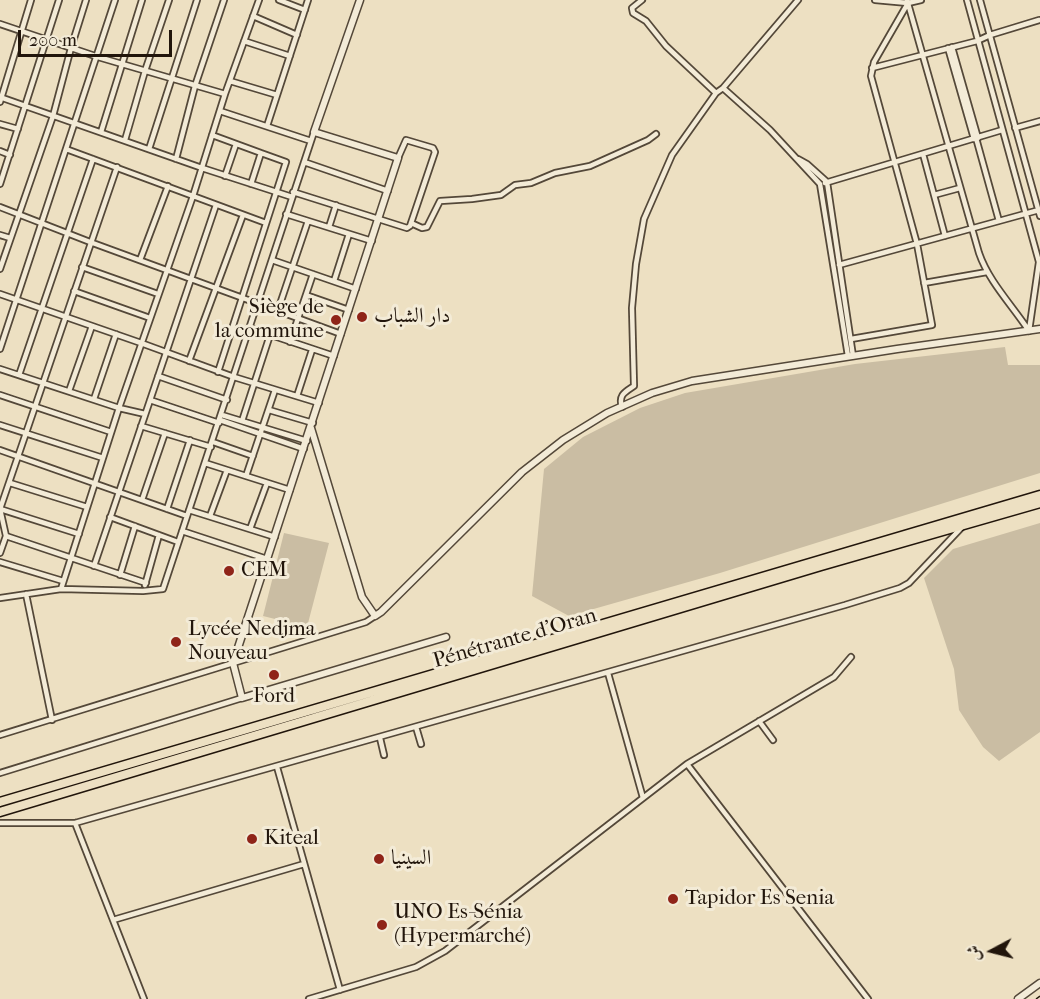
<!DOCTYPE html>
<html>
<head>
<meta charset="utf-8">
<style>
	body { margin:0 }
	#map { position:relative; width:1040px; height:999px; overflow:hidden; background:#ede0c2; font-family:"IM FELL French Canon",Amiri,serif }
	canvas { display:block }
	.north { position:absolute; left:962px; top:921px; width:60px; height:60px; -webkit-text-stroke:4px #f3ebd7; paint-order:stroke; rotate:263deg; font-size:16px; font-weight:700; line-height:24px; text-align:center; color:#21150b }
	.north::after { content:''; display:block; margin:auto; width:21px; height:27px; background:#21150b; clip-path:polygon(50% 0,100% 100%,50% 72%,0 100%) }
	.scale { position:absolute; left:18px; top:30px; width:154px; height:27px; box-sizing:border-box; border:3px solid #21150b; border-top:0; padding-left:8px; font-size:18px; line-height:21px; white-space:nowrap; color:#21150b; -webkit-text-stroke:4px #f3ebd7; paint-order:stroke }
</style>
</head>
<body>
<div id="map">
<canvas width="1040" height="999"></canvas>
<div class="north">ش</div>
<div class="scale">200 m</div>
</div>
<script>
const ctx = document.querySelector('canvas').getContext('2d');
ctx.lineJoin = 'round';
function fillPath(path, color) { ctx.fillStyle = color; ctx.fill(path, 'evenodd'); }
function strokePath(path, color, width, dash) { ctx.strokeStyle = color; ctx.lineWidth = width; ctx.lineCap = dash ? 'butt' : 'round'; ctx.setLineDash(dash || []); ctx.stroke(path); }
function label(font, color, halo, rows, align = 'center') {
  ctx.font = font + ' "IM FELL French Canon",Amiri,serif'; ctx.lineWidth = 6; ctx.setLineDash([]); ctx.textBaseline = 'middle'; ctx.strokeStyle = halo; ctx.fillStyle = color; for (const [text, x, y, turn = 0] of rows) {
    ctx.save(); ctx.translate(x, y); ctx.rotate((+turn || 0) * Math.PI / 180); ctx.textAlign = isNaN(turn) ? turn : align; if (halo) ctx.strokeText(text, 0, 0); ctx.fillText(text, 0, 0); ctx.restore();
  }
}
fillPath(new Path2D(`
	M1005 347 1008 365H1040V473L720 573 569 616 532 596 544 469 583 437 640 408 685 393 855 364Z
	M1040 523V732L999 761 983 747 959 710 954 669 924 578 953 549Z
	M284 533 329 543 307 627 263 616Z`), '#cabda3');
const minor = new Path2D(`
	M279 0 305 10
	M642 0 632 8 633 13 646 21 666 46 716 93
	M798 0 723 88 770 130 820 184 848 356
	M875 0 908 3 921 0
	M907 0 979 253C989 282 1012 305 1029 331
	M967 0 1039 262 1029 331
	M980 0 1040 216
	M253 16 297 35
	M0 24 98 57 225 94
	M244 41 290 56
	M952 47 978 138
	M948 48 974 139
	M872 68 977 41 990 35 1039 20
	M230 81 277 95
	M0 97 202 168 292 197
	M0 102 31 0
	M220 111 311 141
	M0 124 18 129
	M267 126 308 0
	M1015 128 1040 121
	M101 132 142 0
	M212 135 261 153 251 184
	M976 138 999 221
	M125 140 145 71 169 0
	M66 149 266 223
	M149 149 197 0
	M0 151 10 155
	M923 154 945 236
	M176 159 195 86 224 0
	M798 159 807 164 827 182 853 356
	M304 162 388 191
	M225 176 236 144
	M825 183 1002 130
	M0 184 59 0
	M293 192 407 228 410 226 435 152 433 148 406 140 398 158
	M934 195 960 188
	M0 207 90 242 341 334
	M286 214 372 241
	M411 223 422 228 427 227 440 201 472 199 501 195 515 185 531 183 555 173 590 166 648 140 656 134
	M329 227 336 205
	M0 235 10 238
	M140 260 168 186
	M272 260 356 289
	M839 265 1039 210
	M82 267 158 294
	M0 269 53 116 71 48 86 0
	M334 281 349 234
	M924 283 987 272
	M74 291 150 318
	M0 294 141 343 234 377 319 403
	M306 295 349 310
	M278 310 308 221
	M250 328 334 356
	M851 339 932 325 917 244 871 76 874 62 908 3
	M290 342 313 274
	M0 349 115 0
	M189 361 243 215
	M0 369 119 408 145 414
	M218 372 286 162 261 153
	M19 375 93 159
	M158 376 227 400
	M69 391 92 326
	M0 395 111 432
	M297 396 312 350
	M94 399 116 334
	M150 400 219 423
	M622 407C618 395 625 392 634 386L632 308 636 264 644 219 672 155 716 93 723 88
	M269 410 313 423
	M222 415 307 441
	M220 420 304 449
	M242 421 270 335
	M0 425 103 458
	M141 426 211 447
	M213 442 253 456
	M0 450 187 516
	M205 463 290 490
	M246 476 275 390
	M10 483 87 507
	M142 500 165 433
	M0 509 79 534
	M167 509 190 440
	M189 510 275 537
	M210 516 227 470
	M110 517 178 542
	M250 529 267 483
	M182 531 267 559
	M6 536 146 583
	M0 553 6 536 0 509 117 167
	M0 562 63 581
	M94 566 216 205
	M120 575 135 526
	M145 585 159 535
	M61 589 119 408 193 196 225 94 259 0
	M26 594 52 720
	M0 598 61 589 143 591 163 589 314 132
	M608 673 643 798
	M759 721 773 740
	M416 727 421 744
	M0 735 366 622 375 616
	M380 738 384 755
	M687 764 868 999
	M277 767 340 990
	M0 773 242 698
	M0 823H75L845 605 900 588 909 583 962 527
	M75 823 144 999
	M113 920 304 864
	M309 999 416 967 445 951 687 764 834 677 851 657`);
const tertiary = new Path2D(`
	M360 0 314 132 398 158 233 663 242 698 446 637
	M311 428 362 597 375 616 381 612 522 472 563 440 607 413 652 393 692 381 897 349 1040 329
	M1018 999 1040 983`);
const motorway = new Path2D(`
	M0 802 1040 495
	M0 812 821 566 1040 503`);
strokePath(minor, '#544839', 8);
strokePath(tertiary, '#544839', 9);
strokePath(motorway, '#21150b', 11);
strokePath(minor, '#f3ebd7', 4.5);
strokePath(tertiary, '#f3ebd7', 6);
strokePath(motorway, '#ede0c2', 8);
strokePath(new Path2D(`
	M1036 999 1040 996`), '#21150b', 1.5, [10, 10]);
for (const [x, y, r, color] of [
	[362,317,6,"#8f2418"],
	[336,320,6,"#8f2418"],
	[229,571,6,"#8f2418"],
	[176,642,6,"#8f2418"],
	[274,675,6,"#8f2418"],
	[252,839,6,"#8f2418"],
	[379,859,6,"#8f2418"],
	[673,899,6,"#8f2418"],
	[382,925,6,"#8f2418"]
]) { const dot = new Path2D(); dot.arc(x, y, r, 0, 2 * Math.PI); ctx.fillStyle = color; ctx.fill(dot); strokePath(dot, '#f3ebd7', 2); }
label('21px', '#21150b', '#f3ebd7', [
	["Siège de",324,308,"right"],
	["la commune",324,332,"right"],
	["دار الشباب",374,317],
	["CEM",241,571],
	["Lycée Nedjma",188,630],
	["Nouveau",188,654],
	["Ford",274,697,"center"],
	["Kiteal",264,839],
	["السينيا",391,859],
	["Tapidor Es Senia",685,899],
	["UNO Es-Sénia",394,913],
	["(Hypermarché)",394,937]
], 'left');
label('21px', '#21150b', '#f3ebd7', [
	["Pénétrante d'Oran",515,639,-16]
]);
</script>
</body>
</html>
